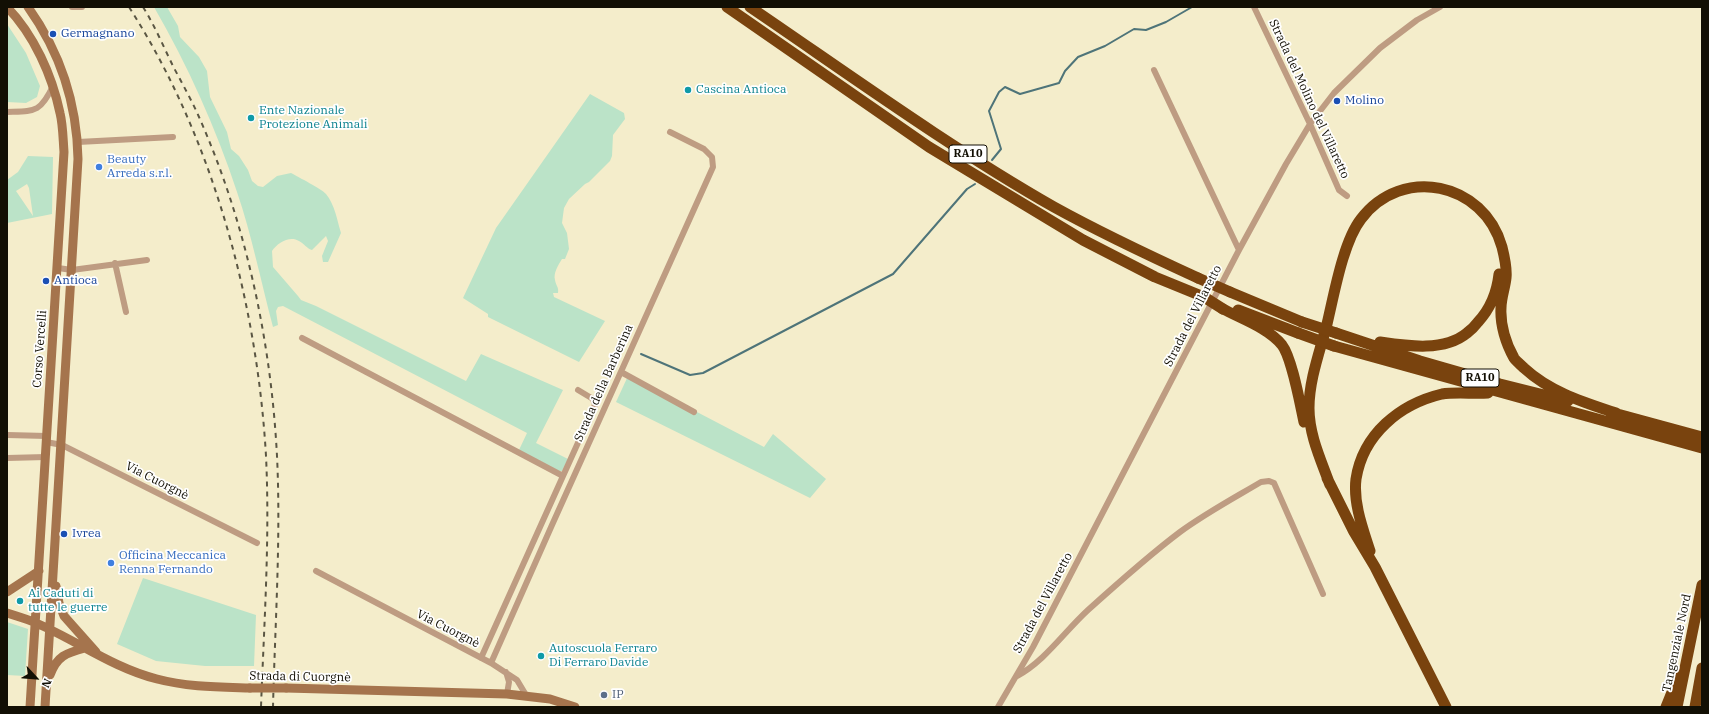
<!DOCTYPE html>
<html>
<head>
<meta charset="utf-8">
<style>
	body { margin:0 }
	#map { position:relative; width:1709px; height:714px; overflow:hidden; background:#f4edcb; font-family:"IBM Plex Serif",serif }
	canvas { display:block }
	.frame { position:absolute; inset:0; border:8px solid #120f04; pointer-events:none }
	.north { position:absolute; left:16px; top:658px; width:40px; height:40px; -webkit-text-stroke:3px #fff; paint-order:stroke; rotate:116deg; font-size:11px; font-weight:700; line-height:16px; text-align:center; color:#120f04 }
	.north::after { content:''; display:block; margin:auto; width:14px; height:18px; background:#120f04; clip-path:polygon(50% 0,100% 100%,50% 72%,0 100%) }
</style>
</head>
<body>
<div id="map">
<canvas width="1709" height="714"></canvas>
<div class="frame"></div>
<div class="north">N</div>
</div>
<script>
const ctx = document.querySelector('canvas').getContext('2d');
ctx.lineJoin = 'round';
function fillPath(path, color) { ctx.fillStyle = color; ctx.fill(path, 'evenodd'); }
function strokePath(path, color, width, dash) { ctx.strokeStyle = color; ctx.lineWidth = width; ctx.lineCap = dash ? 'butt' : 'round'; ctx.setLineDash(dash || []); ctx.stroke(path); }
function label(font, color, halo, rows, align = 'center') {
  ctx.font = font + ' "IBM Plex Serif",serif'; ctx.lineWidth = 3.5; ctx.setLineDash([]); ctx.textBaseline = 'middle'; ctx.strokeStyle = halo; ctx.fillStyle = color; for (const [text, x, y, turn = 0] of rows) {
    ctx.save(); ctx.translate(x, y); ctx.rotate((+turn || 0) * Math.PI / 180); ctx.textAlign = isNaN(turn) ? turn : align; if (halo) ctx.strokeText(text, 0, 0); ctx.fillText(text, 0, 0); ctx.restore();
  }
}
fillPath(new Path2D(`
	M154 7H167L178 26 180 37 199 57 207 71 210 97 227 132 231 149 239 156 248 170 252 181 258 186 263 187 277 176 291 173C298 177 322 189 326 194 335 205 337 220 341 233L328 262H323L322 256 328 241 326 236 312 250C306 248 305 244 299 241 290 235 277 243 272 251L273 267 298 296 301 300 316 306 466 381 481 354 563 390 536 443 568 459 562 471H559L519 450 527 433 283 306 278 307 276 311 278 325 273 327C261 282 252 236 237 192 216 128 188 66 154 7Z
	M7 24 26 53 40 86 37 97 26 103 7 102Z
	M590 94 624 113 625 119 613 135 612 156 610 161 589 182 585 184 569 199 564 208 562 223 567 233 569 249 565 259H562C558 265 553 274 555 280 556 286 559 287 558 293H553L554 297 605 321 579 362 488 317V314L463 298 496 228Z
	M28 156 53 157 52 214 7 223V180L18 172ZM27 184 29 188 33 216 16 191Z
	M628 376 764 447 773 434 826 479 810 498 616 402Z
	M143 578 256 615 254 666H205L156 661 117 644Z
	M7 622 28 629 25 676 7 675Z`), '#bbe3c8');
strokePath(new Path2D(`
	M992 160 1001 149 989 111 999 92 1005 87 1020 94 1059 83 1065 71 1078 57 1105 46 1134 29 1146 30 1166 22 1192 7
	M641 354 690 375 703 373 893 274 967 189 975 184`), '#4e7479', 2);
strokePath(new Path2D(`
	M72 7H82
	M1254 7 1310 124 1339 190 1347 196
	M1154 70 1239 250
	M7 112C35 111 40 113 53 86
	M78 142 173 137
	M115 263 126 312
	M58 268 72 270 147 260
	M302 338 563 476
	M621 372 694 412
	M7 435 47 436
	M46 442 62 445 257 543
	M7 458 46 457
	M316 571 491 663 517 680 526 695
	M481 658 595 405 593 399 578 390
	M491 663 552 525 713 167 712 157 704 149 670 132
	M506 672 509 682 507 694
	M1017 676C1045 661 1064 632 1088 610 1118 583 1148 556 1180 532 1206 513 1234 498 1261 482L1269 481 1274 483 1323 594
	M998 707 1033 647 1239 250 1286 164 1310 124 1334 93 1380 48 1417 20 1440 7`), '#be9c82', 6);
strokePath(new Path2D(`
	M7 7C34 35 52 75 60 113 63 125 63 139 64 152L30 707
	M28 7C60 52 77 104 78 159L45 707
	M56 586 59 603 64 616 96 652
	M7 592 39 571
	M7 613C16 616 27 619 36 623 76 640 113 668 157 679 187 687 219 687 250 688
	M50 675C57 656 66 653 85 648
	M286 688 507 694 550 699 575 707`), '#a5744d', 9);
strokePath(new Path2D(`
	M727 7 929 147 1083 240 1155 277 1204 297
	M750 7C850 75 949 147 1054 207 1101 233 1150 256 1198 278
	M1230 292 1302 322
	M1223 309C1242 319 1268 328 1282 345 1292 358 1300 404 1304 422
	M1238 310 1298 333
	M1336 333 1420 361 1500 384 1568 401
	M1380 342C1407 346 1444 352 1467 333 1471 330 1475 326 1478 322 1490 309 1497 292 1499 274
	M1334 346 1702 448
	M1610 412 1702 437
	M1327 478 1354 532 1375 567 1446 707
	M1330 485C1321 460 1309 435 1309 408 1309 380 1320 351 1327 324 1334 295 1343 242 1361 219 1402 165 1484 182 1502 247 1504 255 1507 269 1506 278 1505 288 1501 298 1501 308 1500 325 1506 344 1514 358 1516 361 1521 365 1524 368 1550 392 1583 402 1616 413
	M1370 551C1363 529 1353 503 1356 479 1363 434 1400 404 1442 394 1455 392 1475 394 1488 393
	M1666 707 1679 675
	M1677 707 1702 585
	M1695 707 1702 668`), '#79430e', 11);
strokePath(new Path2D(`
	M129 7C213 138 257 302 266 456 270 539 264 624 261 707
	M143 7C155 26 164 48 174 68 183 85 192 101 199 117 246 223 271 341 277 456 281 539 275 624 273 707`), '#5a5643', 2, [5, 5]);
strokePath(new Path2D(`
	M250 688H286`), '#a5744d', 9);
strokePath(new Path2D(`
	M1198 278 1230 292
	M1204 297 1223 309
	M1302 322 1336 333
	M1298 333 1334 346`), '#79430e', 11);
for (const [x, y, r, color] of [
	[53,34,4,"#1a4fb4"],
	[688,90,4,"#0f9aa8"],
	[1337,101,4,"#1a4fb4"],
	[251,118,4,"#0f9aa8"],
	[99,167,4,"#3f7fe0"],
	[46,281,4,"#1a4fb4"],
	[64,534,4,"#1a4fb4"],
	[111,563,4,"#3f7fe0"],
	[20,601,4,"#0f9aa8"],
	[541,656,4,"#0f9aa8"],
	[604,695,4,"#5c6f8a"]
]) { const dot = new Path2D(); dot.arc(x, y, r, 0, 2 * Math.PI); ctx.fillStyle = color; ctx.fill(dot); strokePath(dot, '#fff', 1.5); }
for (const [x, y, w] of [
	[968,154,38],
	[1480,378,38]
]) { const box = new Path2D(); box.roundRect(x - w / 2, y - 9, w, 18, 3); ctx.fillStyle = '#fff'; ctx.fill(box); strokePath(box, '#120f04', 1); }
label('bold 11px', '#120f04', null, [
	["RA10",968,154],
	["RA10",1480,378]
]);
label('12px', '#164399', '#fff', [
	["Germagnano",61,34],
	["Molino",1345,101],
	["Antioca",54,281],
	["Ivrea",72,534]
], 'left');
label('12px', '#0d838f', '#fff', [
	["Cascina Antioca",696,90],
	["Ente Nazionale",259,111],
	["Protezione Animali",259,125],
	["Ai Caduti di",28,594],
	["tutte le guerre",28,608],
	["Autoscuola Ferraro",549,649],
	["Di Ferraro Davide",549,663]
], 'left');
label('12px', '#120f04', '#fff', [
	["Strada del Molino del Villaretto",1309,99,65],
	["Strada del Villaretto",1193,316,-63],
	["Corso Vercelli",40,349,-86],
	["Strada della Barberina",604,383,-66],
	["Via Cuorgnè",157,481,27],
	["Strada del Villaretto",1043,603,-62],
	["Via Cuorgnè",448,629,27],
	["Tangenziale Nord",1677,643,-78],
	["Strada di Cuorgnè",300,677,1]
]);
label('12px', '#366cbe', '#fff', [
	["Beauty",107,160],
	["Arreda s.r.l.",107,174],
	["Officina Meccanica",119,556],
	["Renna Fernando",119,570]
], 'left');
label('12px', '#4e5e75', '#fff', [
	["IP",612,695]
], 'left');
</script>
</body>
</html>
